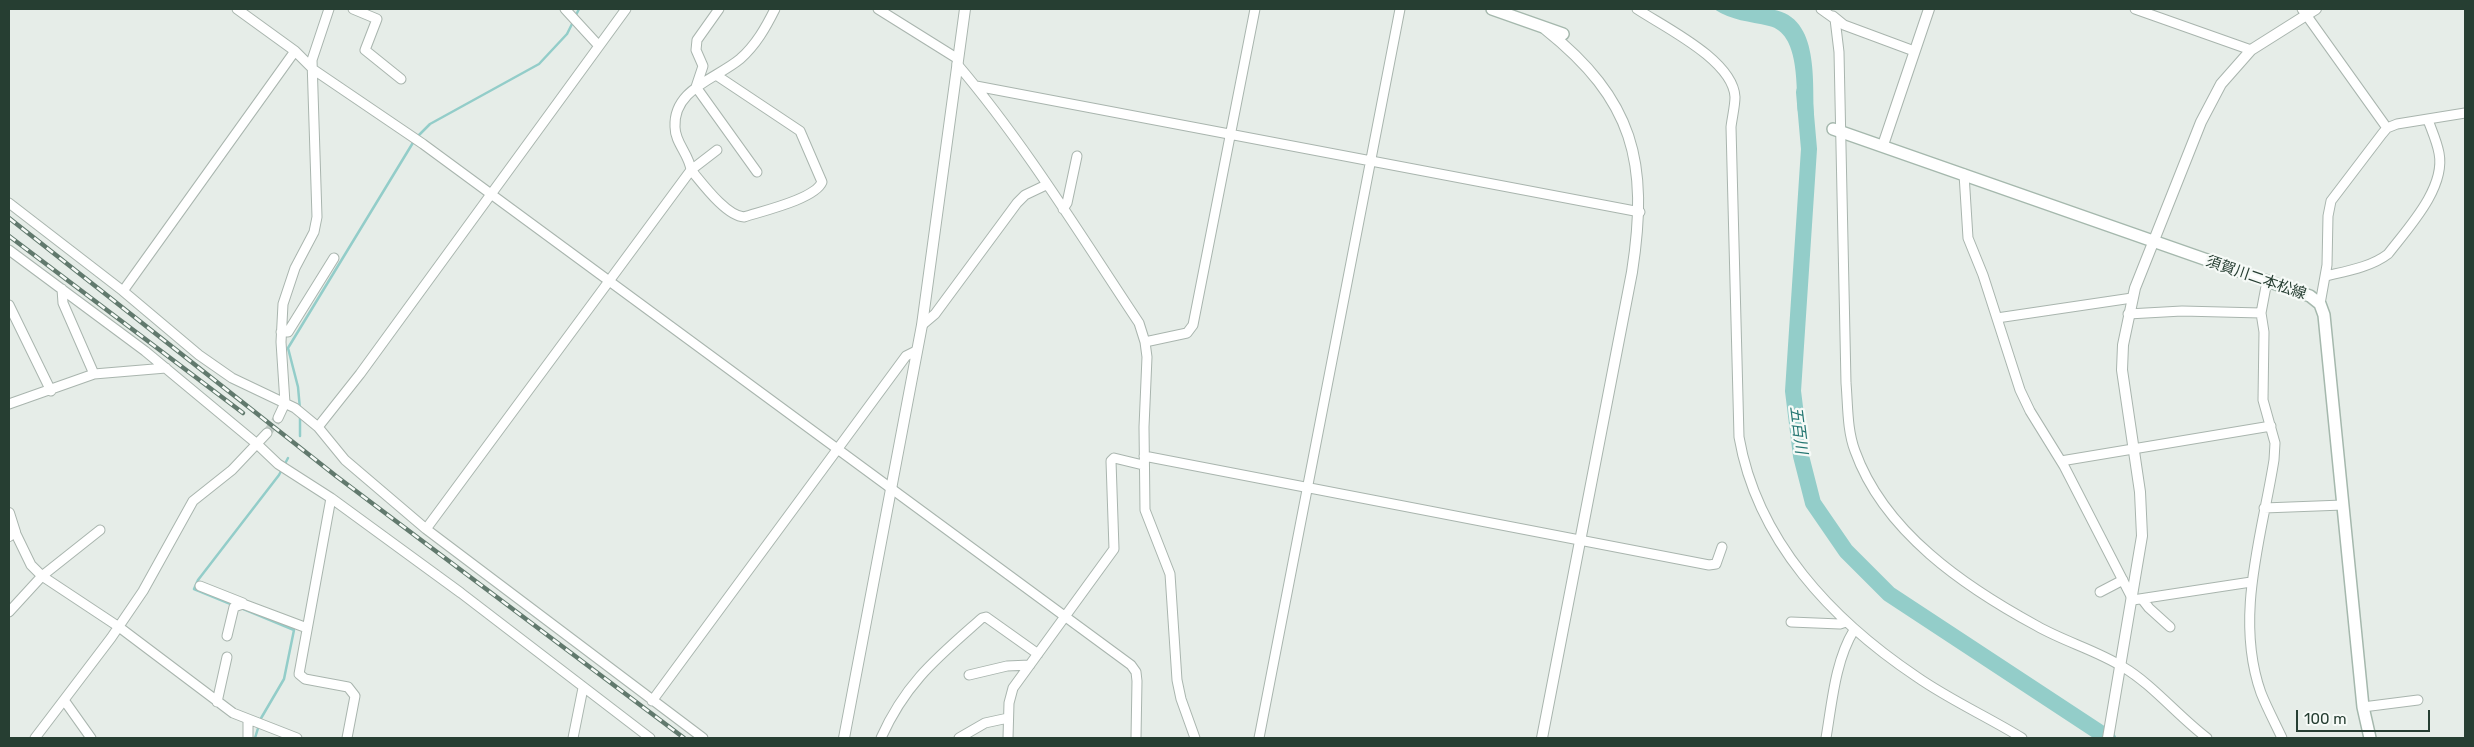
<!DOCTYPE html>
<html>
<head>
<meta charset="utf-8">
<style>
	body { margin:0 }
	#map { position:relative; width:2474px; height:747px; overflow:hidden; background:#e6ede8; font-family:Rubik,sans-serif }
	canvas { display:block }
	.frame { position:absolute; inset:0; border:10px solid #263e32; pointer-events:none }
	.scale { position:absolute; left:2296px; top:710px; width:134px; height:22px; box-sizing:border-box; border:2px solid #263e32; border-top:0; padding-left:6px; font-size:15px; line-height:18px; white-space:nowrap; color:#263e32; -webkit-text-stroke:4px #f6faf7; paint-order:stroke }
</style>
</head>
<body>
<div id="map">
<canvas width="2474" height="747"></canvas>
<div class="frame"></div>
<div class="scale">100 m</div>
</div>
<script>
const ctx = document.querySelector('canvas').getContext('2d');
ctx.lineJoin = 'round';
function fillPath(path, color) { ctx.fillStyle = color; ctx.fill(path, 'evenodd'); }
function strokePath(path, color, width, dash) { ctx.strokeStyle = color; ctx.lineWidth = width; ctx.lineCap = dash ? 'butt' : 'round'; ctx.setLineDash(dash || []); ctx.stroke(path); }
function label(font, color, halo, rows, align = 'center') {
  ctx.font = font + ' Rubik,"Noto Sans JP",sans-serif'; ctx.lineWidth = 4.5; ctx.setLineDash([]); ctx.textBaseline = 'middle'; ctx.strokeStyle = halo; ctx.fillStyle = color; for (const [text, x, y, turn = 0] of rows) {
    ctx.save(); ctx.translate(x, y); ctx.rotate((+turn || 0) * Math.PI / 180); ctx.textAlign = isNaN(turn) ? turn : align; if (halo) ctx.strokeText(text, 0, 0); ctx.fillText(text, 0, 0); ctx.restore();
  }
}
fillPath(new Path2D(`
	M1714 9C1732 9 1750 7 1768 9 1820 13 1812 79 1814 116L1798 112C1796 87 1800 33 1769 26 1749 21 1732 21 1714 9Z`), '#93cdc9');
strokePath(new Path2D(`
	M575 17 579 9
	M417 137 430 124 539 64 567 34 573 22
	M300 409 298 387 288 348 414 141
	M300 415V436
	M233 605 194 589 198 580 279 475 288 458
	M241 608 294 630 284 679 260 720
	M255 738 259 725`), '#93cdc9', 2.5);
strokePath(new Path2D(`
	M1804 92 1809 149 1793 391 1801 456 1813 503 1846 551 1889 594 2108 738`), '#93cdc9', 16);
strokePath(new Path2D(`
	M267 433 278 418`), '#c0cac4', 9, [9, 4.5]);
const minor = new Path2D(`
	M237 9 295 51 314 70 423 144 1131 665 1136 672 1137 681 1136 738
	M353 9 377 19 365 50 401 79
	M565 9 599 46
	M719 9 697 40 696 50 703 66 696 87 757 172
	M878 9 958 59
	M1637 9C1664 27 1733 60 1735 97 1735 106 1732 118 1731 127L1739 437C1757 541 1832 620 1917 677 1950 700 1988 717 2022 738
	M1821 9 1835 19 1839 52 1846 383C1848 406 1847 430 1855 451 1884 532 1965 587 2037 626 2065 642 2096 650 2123 667 2152 684 2179 717 2207 738
	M2135 9 2251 50
	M2302 9 2387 128
	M1833 16 1844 25 1914 51
	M957 64C1025 144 1081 236 1139 323L1145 342 1147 357 1144 427 1145 510 1170 574 1177 680 1181 699 1195 738
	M716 75 800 131 822 182C815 199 762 211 744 217 726 216 702 183 691 170L717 150
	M976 86 1640 212
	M1964 174 1968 238 1983 275 2020 390 2030 411 2064 466 2133 600 2251 582
	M9 203 123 291 199 355 232 378 295 408 318 427 345 460 426 529 703 738
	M1063 209 1067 203 1077 156
	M9 250 145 351 257 444 278 464 331 498 461 593 650 738
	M2326 276C2347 271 2371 267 2388 254 2408 228 2446 188 2439 153 2437 142 2432 131 2428 120
	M2267 281 2261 313 2264 332 2263 400 2275 443 2274 460C2262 536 2234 617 2261 693 2267 708 2275 723 2282 738
	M62 289 63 303 94 374
	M123 291 295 51
	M2320 304 2327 265 2328 216 2331 201 2382 134 2387 128 2397 124 2465 113
	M9 305 51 391
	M2128 314 2182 311 2261 313
	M1997 318 2132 298
	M922 325 935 314 1017 203 1025 195 1046 185
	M281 332H288L334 258
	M1145 342 1187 333 1193 325 1255 9
	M9 404 94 374 166 368
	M278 418 285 403 281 342 283 304 295 268 314 232 317 217 312 60 329 9
	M318 427 360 374 626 9
	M1144 456 1709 565 1716 564 1722 547
	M2061 461 2271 426
	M331 498 299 674 305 679 348 687 355 696 347 738
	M2264 508 2343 505
	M426 529 691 170C689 154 675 143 675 127 673 89 716 79 740 59 756 45 766 27 775 9
	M15 532 31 565 42 576 119 627 233 713 297 738
	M200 586 243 603
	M2100 592 2123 580
	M2142 599 2149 608 2170 627
	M9 612 42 576 100 530
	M1791 622 1840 624 1846 622
	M227 636 234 607 243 604 307 628
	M969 675 1007 666 1030 665
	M64 700 91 738
	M652 701 906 356 916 351
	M217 702 227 657
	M2363 707 2418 700
	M35 738 111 638 143 591 193 501 232 470 267 433
	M248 738V719
	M573 738 583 688
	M881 738C906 682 938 657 982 618L986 617 1038 654
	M959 738 985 723 1008 718
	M1008 738 1009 703 1013 688 1114 549 1111 461 1114 458 1143 465
	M1259 738 1400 9
	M1826 738C1832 703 1835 661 1854 630`);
const tertiary = new Path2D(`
	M1883 145 1929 9
	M9 513 15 532 9 536
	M844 738 922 325 965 9
	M1542 738 1632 272C1649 162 1634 100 1545 29
	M2108 738 2142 536 2140 492 2122 370 2123 345 2135 288 2201 122 2221 84 2251 50 2316 9`);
const secondary = new Path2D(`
	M1492 9 1563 34
	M1833 129 2310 296 2320 304 2324 315 2363 707 2370 738`);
strokePath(minor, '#a9b5ae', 11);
strokePath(tertiary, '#a9b5ae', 12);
strokePath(secondary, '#a5b8ad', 14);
strokePath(minor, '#fff', 9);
strokePath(tertiary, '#fff', 10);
strokePath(secondary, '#fff', 11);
const rail = new Path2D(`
	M9 218 336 476 684 738
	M9 236 243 413`);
strokePath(rail, '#61796d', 4.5);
strokePath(rail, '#f6faf7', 2.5, [8]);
label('15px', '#263e32', '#f6faf7', [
	["須賀川二本松線",2256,278,19]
]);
label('italic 16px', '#247671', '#f6faf7', [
	["五百川",1798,430,83]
]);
</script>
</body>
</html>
